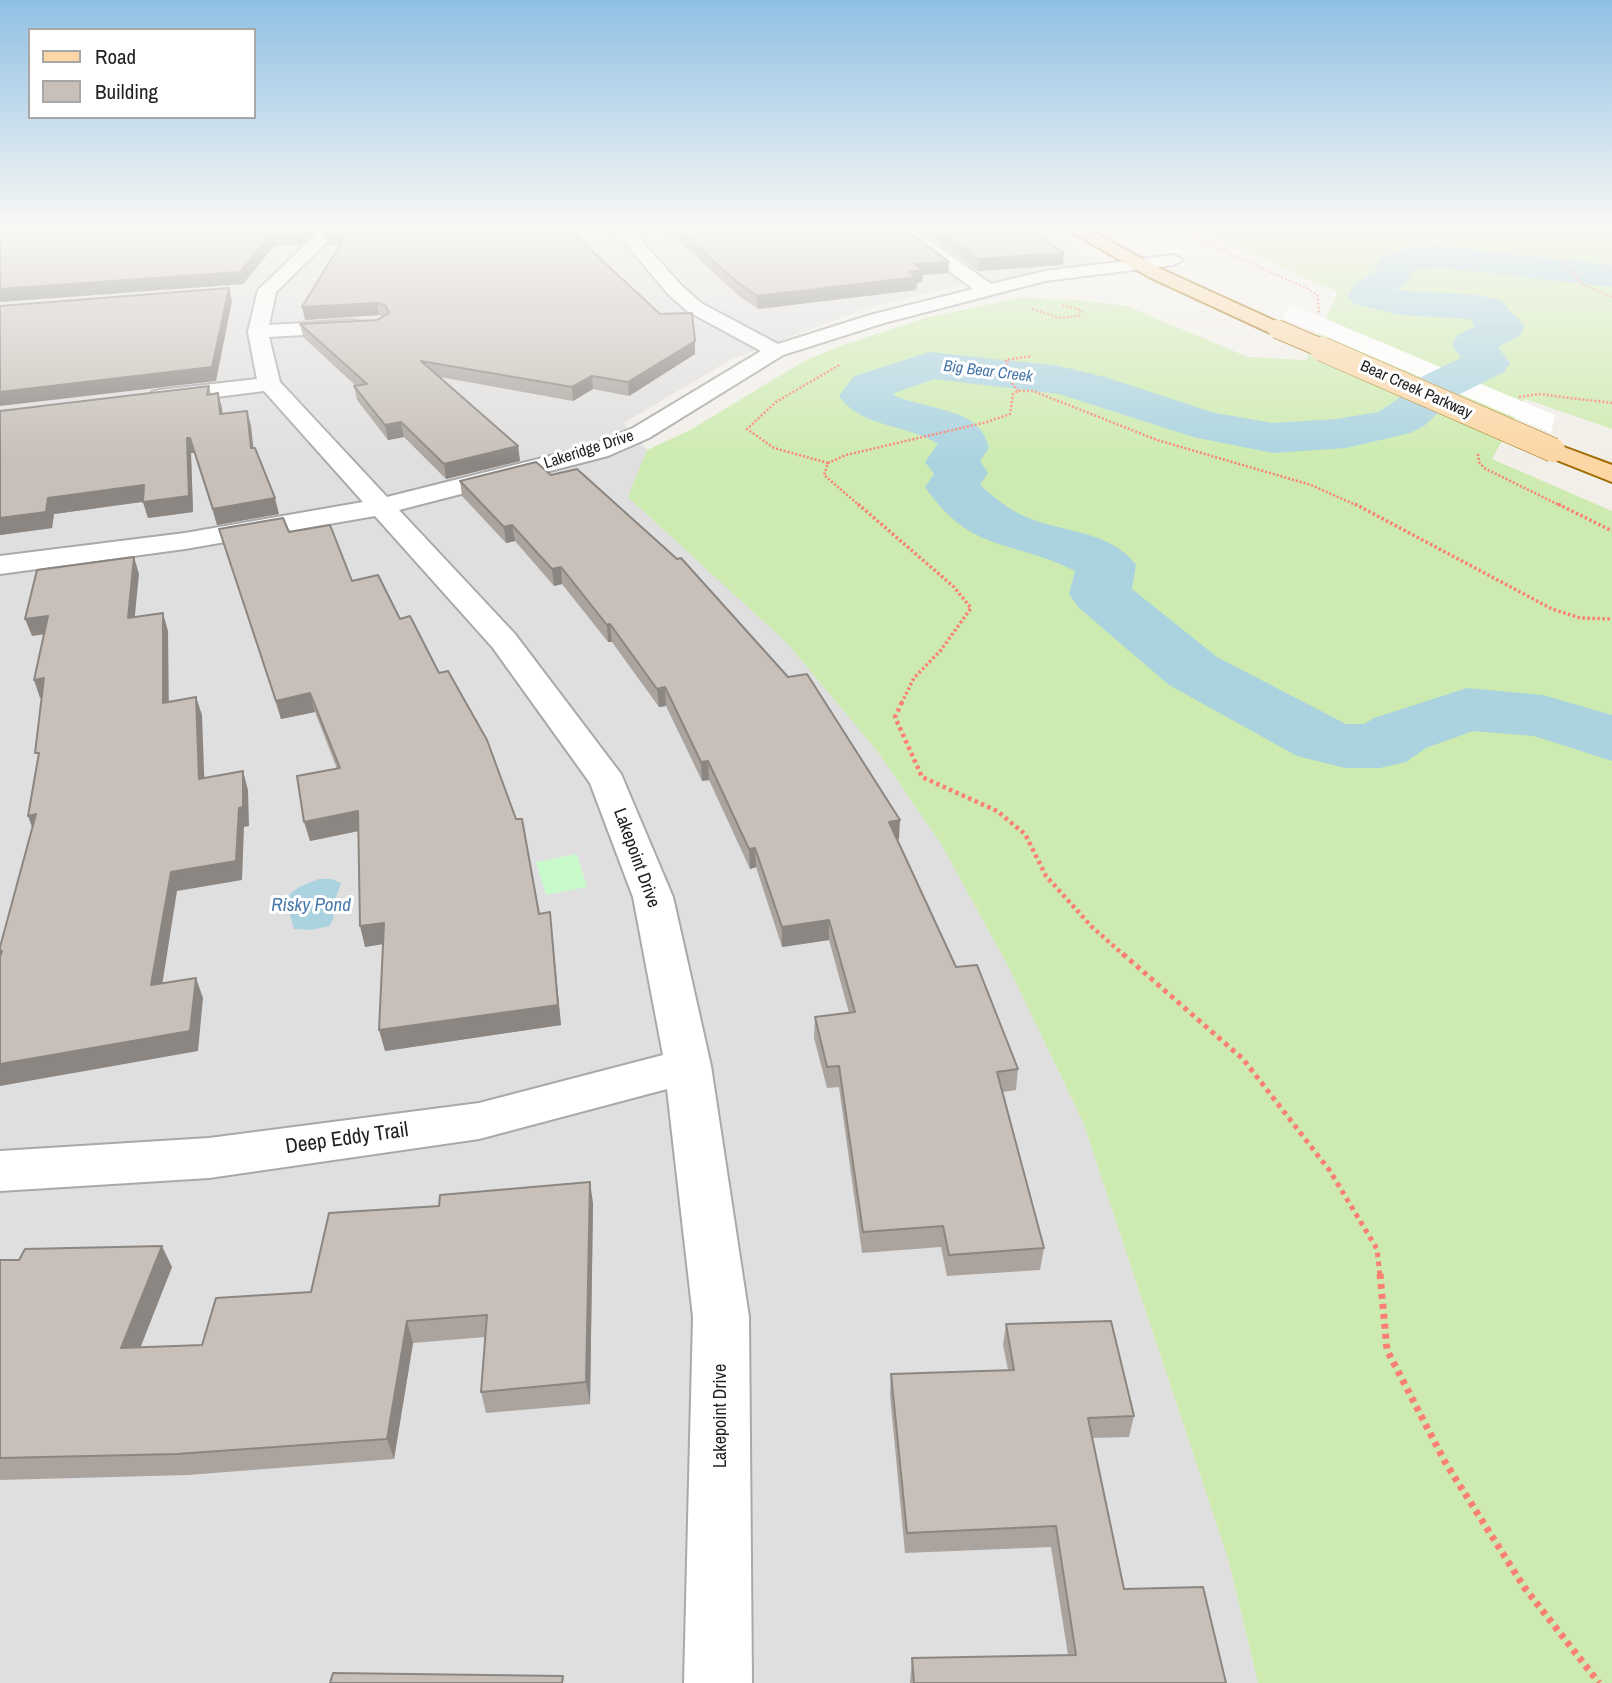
<!DOCTYPE html>
<html>
<head>
<meta charset="utf-8">
<style>
	body { margin:0 }
	#map { position:relative; width:1612px; height:1683px; overflow:hidden; background:#f2efe9; font-family:"Archivo Narrow",sans-serif }
	canvas { display:block }
	.legend { position:absolute; left:28px; top:28px; width:228px; height:91px; box-sizing:border-box; background:#fff; border:2px solid #a7a7a7; margin:0; padding:9px 12px; list-style:none; font-size:21px; color:#222 }
	.legend li { display:flex; align-items:center; gap:14px; height:35px }
	.legend b { width:35px; border:2px solid #a7a7a7 }
</style>
</head>
<body>
<div id="map">
<canvas width="1612" height="1683"></canvas>
<ul class="legend">
<li><b style="height:9px;background:#fcd6a4"></b>Road</li>
<li><b style="height:19px;background:#c7bfb8"></b>Building</li>
</ul>
</div>
<script>
const ctx = document.querySelector('canvas').getContext('2d');
ctx.lineJoin = 'round';
function fillPath(path, color) { ctx.fillStyle = color; ctx.fill(path, 'evenodd'); }
function strokePath(path, color, width, dash) { ctx.strokeStyle = color; ctx.lineWidth = width; ctx.lineCap = dash ? 'butt' : 'round'; ctx.setLineDash(dash || []); ctx.stroke(path); }
function label(font, color, halo, rows, align = 'center') {
  ctx.font = font + ' "Archivo Narrow",sans-serif'; ctx.lineWidth = 6; ctx.setLineDash([]); ctx.textBaseline = 'middle'; ctx.strokeStyle = halo; ctx.fillStyle = color; for (const [text, x, y, turn = 0] of rows) {
    ctx.save(); ctx.translate(x, y); ctx.rotate((+turn || 0) * Math.PI / 180); ctx.textAlign = isNaN(turn) ? turn : align; if (halo) ctx.strokeText(text, 0, 0); ctx.fillText(text, 0, 0); ctx.restore();
  }
}
fillPath(new Path2D(`
	M0 227H1042L1098 264 953 287 862 310 730 360 624 423 647 450 642 464 878 752 941 844 1007 964 1083 1122 1229 1562 1258 1683H0Z`), '#e0dfdf');
fillPath(new Path2D(`
	M1191 227H1612V429L1525 399 1492 459 1612 511V1683H1258L1229 1562 1083 1122 1007 964 941 844 878 752 787 643 628 497 647 450 690 430 806 360 846 344 925 318 1018 298 1077 300 1127 306 1248 357 1306 360 1338 292Z`), '#cdebb0');
fillPath(new Path2D(`
	M577 854 587 887 546 895 536 862Z`), '#c8facc');
fillPath(new Path2D(`
	M319 879H332L341 883 332 908 334 918 329 926 311 930 294 929 285 898 299 887Z`), '#aad3df');
fillPath(new Path2D(`
	M1290 304 1555 415 1551 433 1283 318Z`), '#fff');
fillPath(new Path2D(`
	M1442 246 1612 265V287L1442 268 1413 270 1407 283 1396 290 1477 295 1501 300C1508 311 1518 317 1525 327L1519 336 1498 347 1510 363 1504 372 1456 396 1424 426 1410 433 1346 448 1273 453 1193 437 1059 394 934 379 892 394C924 411 980 405 989 448L980 461 988 473 980 485C994 497 1008 509 1024 516 1061 533 1111 530 1136 565L1132 589 1217 657 1346 724H1364L1374 718 1467 688 1543 695 1612 715V761L1534 736 1473 731 1426 748 1406 762 1380 768H1345L1297 756 1169 685 1078 607 1069 594 1075 571C1013 539 972 555 925 487L934 474 925 462 938 444C907 424 861 428 839 396L854 376 930 352 1059 366 1105 377 1215 413 1273 423 1336 419 1378 412 1395 401 1423 376 1461 358 1452 344 1458 335 1475 326 1469 319 1401 315 1354 304 1348 296C1354 281 1364 281 1373 271 1377 268 1379 261 1382 256L1413 247Z`), '#aad3df');
const minor = new Path2D(`
	M324 227H342L276 292 269 325 354 320 361 322 364 326 361 330 354 332 269 337 280 382 387 497 590 446 633 428 761 351 687 311 668 294 612 227H629L682 286 701 303 778 344 870 315 973 289 892 227H911L991 284 1045 271 1174 255 1183 260 1174 265 1045 281 884 323 783 355 649 438 608 456 399 510 515 634 621 774 673 897 711 1066 749 1317 752 1683H684L693 1317 667 1089 479 1139 209 1178 0 1191V1151L209 1138 479 1103 663 1055 633 897 590 783 493 648 375 516 185 549 0 574V556L185 533 363 502 264 391 160 404 152 402 149 397 152 392 160 390 257 379 248 332 258 290Z`);
const major = new Path2D(`
	M1063 227H1084L1161 269 1284 325 1287 329 1284 333H1270L1149 277Z
	M1553 443 1612 465V482L1544 455 1541 450 1544 445Z`);
strokePath(minor, '#a9a9a9', 4);
strokePath(major, '#a06b00', 4);
strokePath(new Path2D(`
	M1515 227 1561 260 1582 284 1612 297
	M1194 237 1310 290 1318 296 1319 313
	M1032 309 1060 318 1079 316 1081 310 1062 305`), '#fa8072', 2, [2, 2]);
strokePath(new Path2D(`
	M1018 391 1011 382 1006 360 1032 356
	M1519 397 1538 394 1612 403
	M1478 454 1479 462 1484 468 1561 506
	M828 463 774 448 747 429 776 402 841 364
	M860 506 824 475 828 463 846 455 987 422 1010 414 1013 394 1018 391H1033L1157 440 1311 485 1358 506`), '#fa8072', 2.5, [2, 2]);
strokePath(new Path2D(`
	M858 504 954 587 971 608 941 650 914 678 901 704
	M1355 504 1552 609 1580 618 1612 619
	M1558 504 1612 531`), '#fa8072', 3.5, [2.5, 2.5]);
strokePath(new Path2D(`
	M902 702 895 717 922 777 997 811 1025 834 1046 876 1092 927 1125 956`), '#fa8072', 4.5, [3.5, 3.5]);
strokePath(new Path2D(`
	M1123 954 1243 1059 1330 1171 1377 1249 1380 1276`), '#fa8072', 5, [4.5, 4.5]);
strokePath(new Path2D(`
	M1380 1274 1387 1350 1445 1462 1524 1587 1599 1683`), '#fa8072', 7, [5, 5]);
fillPath(minor, '#fff');
fillPath(major, '#fcd6a4');
const majorBridgeFar1 = new Path2D(`
	M1277 329 1326 350`);
const majorBridge = new Path2D(`
	M1322 349 1553 450`);
strokePath(majorBridgeFar1, '#a06b00', 20, []);
strokePath(majorBridge, '#a06b00', 25, []);
strokePath(majorBridgeFar1, '#fcd6a4', 18);
strokePath(majorBridge, '#fcd6a4', 24);
fillPath(new Path2D(`
	M0 227H320L300 246H274L243 284 0 302Z
	M332 227 695 354 629 396 593 389 573 401 440 377 518 446 520 461 446 479 404 437 388 440 357 400 354 386H356L303 337 300 324 377 320 382 317 379 315 305 320 340 246H326L324 235Z
	M664 227H903L948 273 923 275 922 282 917 283 916 290 758 309 739 296Z
	M916 227H1031V232L1063 265 978 271Z
	M209 386 211 394 218 393 222 414 247 411 251 426 253 448 279 514 217 525 194 453H191L193 512 148 518 143 502 54 514 52 528 0 535Z
	M460 481 899 839 897 840 956 967 1018 1069 1016 1090 1003 1092 1044 1248 1040 1270 947 1276 941 1247 862 1253 839 1087 827 1088 814 1038 815 1017 849 1013 829 940 782 947 756 867 750 869 709 780 702 781 666 706 659 707 612 642H608L562 584 554 586 515 541 506 543 462 496Z
	M219 529 289 532 352 581 539 914 552 932 561 1025 385 1051 383 944 365 947 359 831 310 841 337 769 315 712 281 719Z
	M593 1203 590 1404 486 1413 481 1392 485 1337 413 1343 394 1459 188 1475 0 1480V1260L172 1267 140 1347 202 1345 311 1292Z
	M1006 1324 1134 1416 1129 1437 1092 1438 1124 1589 1226 1683H910L912 1658 1068 1655 1051 1547 905 1553 890 1395 891 1374 1008 1370 1003 1345Z`), '#aba49e');
fillPath(new Path2D(`
	M306 227H320L300 246 297 235Z
	M271 235 274 246 243 284 0 302V289Z
	M1064 253 1063 265 978 271V259Z
	M949 262 948 273 923 275 922 282 917 283 916 290 758 309 757 296 909 272 914 264Z
	M229 288 232 301 216 381 0 406V392Z
	M377 303 379 315 305 320 302 307Z
	M695 341V354L629 396 628 382Z
	M592 376 593 389 573 401 572 387Z
	M218 393 222 408 224 429 220 414Z
	M247 411 251 426 255 463 251 448Z
	M401 422 404 437 388 440 385 425Z
	M187 438H190L194 453H191L193 512 148 518 143 502Z
	M518 446 520 461 446 479 444 464Z
	M144 485 148 501 54 514 52 528 0 535V518L48 498Z
	M275 498 279 514 217 525 213 509Z
	M512 525 515 541 506 543 504 527Z
	M134 557 139 574 133 635 128 618Z
	M561 567 562 584 554 586 552 569Z
	M163 613 168 631 169 721 163 703Z
	M48 616 54 633 32 636 25 619Z
	M610 624 612 642H608L607 625Z
	M44 678 51 696 40 698 34 680Z
	M665 687 666 706 659 707 657 689Z
	M310 693 315 712 281 719 276 701Z
	M196 697 202 715 205 798 199 779Z
	M708 761 709 780 702 781 701 762Z
	M243 771 248 790 249 826 244 827 242 880 177 891 159 1005 151 985 171 872 239 808Z
	M358 811 363 830 310 841 304 822Z
	M36 814 35 835 28 816Z
	M900 820 899 839 888 842 889 822Z
	M755 848 756 867 750 869 749 849Z
	M550 912 561 1025 385 1051 379 1030Z
	M829 920V940L782 947V927Z
	M384 923 389 943 365 947 360 926Z
	M196 978 203 998 198 1051 0 1086V1064Z
	M590 1182 593 1203 590 1404 586 1382Z
	M162 1246 172 1267 132 1369 121 1348Z
	M407 1321 413 1343 394 1459 387 1439Z`), '#8b8681');
const building = new Path2D(`
	M0 227H306L297 235H271L240 272 0 289Z
	M332 227H566L660 314 692 313 695 341 628 382 592 376 572 387 421 361 518 446 444 464 401 422 385 425 354 386 367 384 300 324 377 320 389 313 386 306 377 303 302 307 346 235H324Z
	M675 227H903L949 262 914 264 923 270 909 272 917 277 757 296 738 283Z
	M932 227H1031L1032 228H1026L1064 253 978 259Z
	M229 288 212 367 0 392V306Z
	M209 386 207 395 218 393 220 414 247 411 251 448H255L275 498 213 509 190 438H187L189 496 143 502 144 485 48 498 46 512 0 518V411Z
	M536 462 551 475 577 469 677 559 681 558 788 677 807 674 900 820 889 822 956 967 977 965 1018 1069 997 1072 1044 1248 949 1255 943 1226 863 1232 839 1066 827 1067 815 1017 855 1012 829 920 782 927 755 848 749 849 708 761 701 762 665 687 657 689 610 624 607 625 561 567 552 569 512 525 504 527 460 481Z
	M283 518 289 532 330 525 352 581 378 575 400 619 410 616 439 673 448 671 487 740 516 819H522L539 914 550 912 558 1005 379 1030 384 923 360 926 358 811 304 822 297 776 340 768 310 693 276 701 219 529Z
	M134 557 128 618 163 613V703L196 697 199 779 243 771V807L239 808 236 861 171 872 151 985 196 978 190 1031 0 1064V957L2 951 0 952V947L36 814 28 816 39 753H35L44 678 34 680 48 616 25 619 37 570Z
	M590 1182 586 1382 481 1392 487 1315 407 1321 387 1439 177 1454 0 1458V1260H19L25 1249 162 1246 121 1348 202 1345 216 1298 311 1292 329 1213 439 1206 440 1195Z
	M1111 1321 1134 1416 1088 1418 1124 1589 1203 1587 1226 1683H914L912 1658 1076 1655 1056 1526 907 1533 891 1374 1014 1370 1006 1324Z
	M333 1673 563 1676 562 1683H330Z`);
fillPath(building, '#c7bfb8');
strokePath(building, '#8b8681', 2);
const sky = ctx.createLinearGradient(0, 0, 0, 463);
sky.addColorStop(0, '#8fc0e4');
sky.addColorStop(0.49, '#f9f8f5');
sky.addColorStop(1, '#f9f8f500');
ctx.fillStyle = sky;
ctx.fillRect(0, 0, 1612, 463);
label('italic 16px', '#4a7aab', '#fff', [
	["Big Bear Creek",988,372,7]
]);
label('16px', '#222', '#fff', [
	["Bear Creek Parkway",1416,390,24],
	["Lakeridge Drive",589,450,-18]
]);
label('18px', '#222', '#fff', [
	["Lakepoint Drive",636,858,70],
	["Lakepoint Drive",721,1416,-90]
]);
label('italic 19px', '#4a7aab', '#fff', [
	["Risky Pond",311,906]
]);
label('21px', '#222', '#fff', [
	["Deep Eddy Trail",347,1139,-8]
]);
</script>
</body>
</html>
